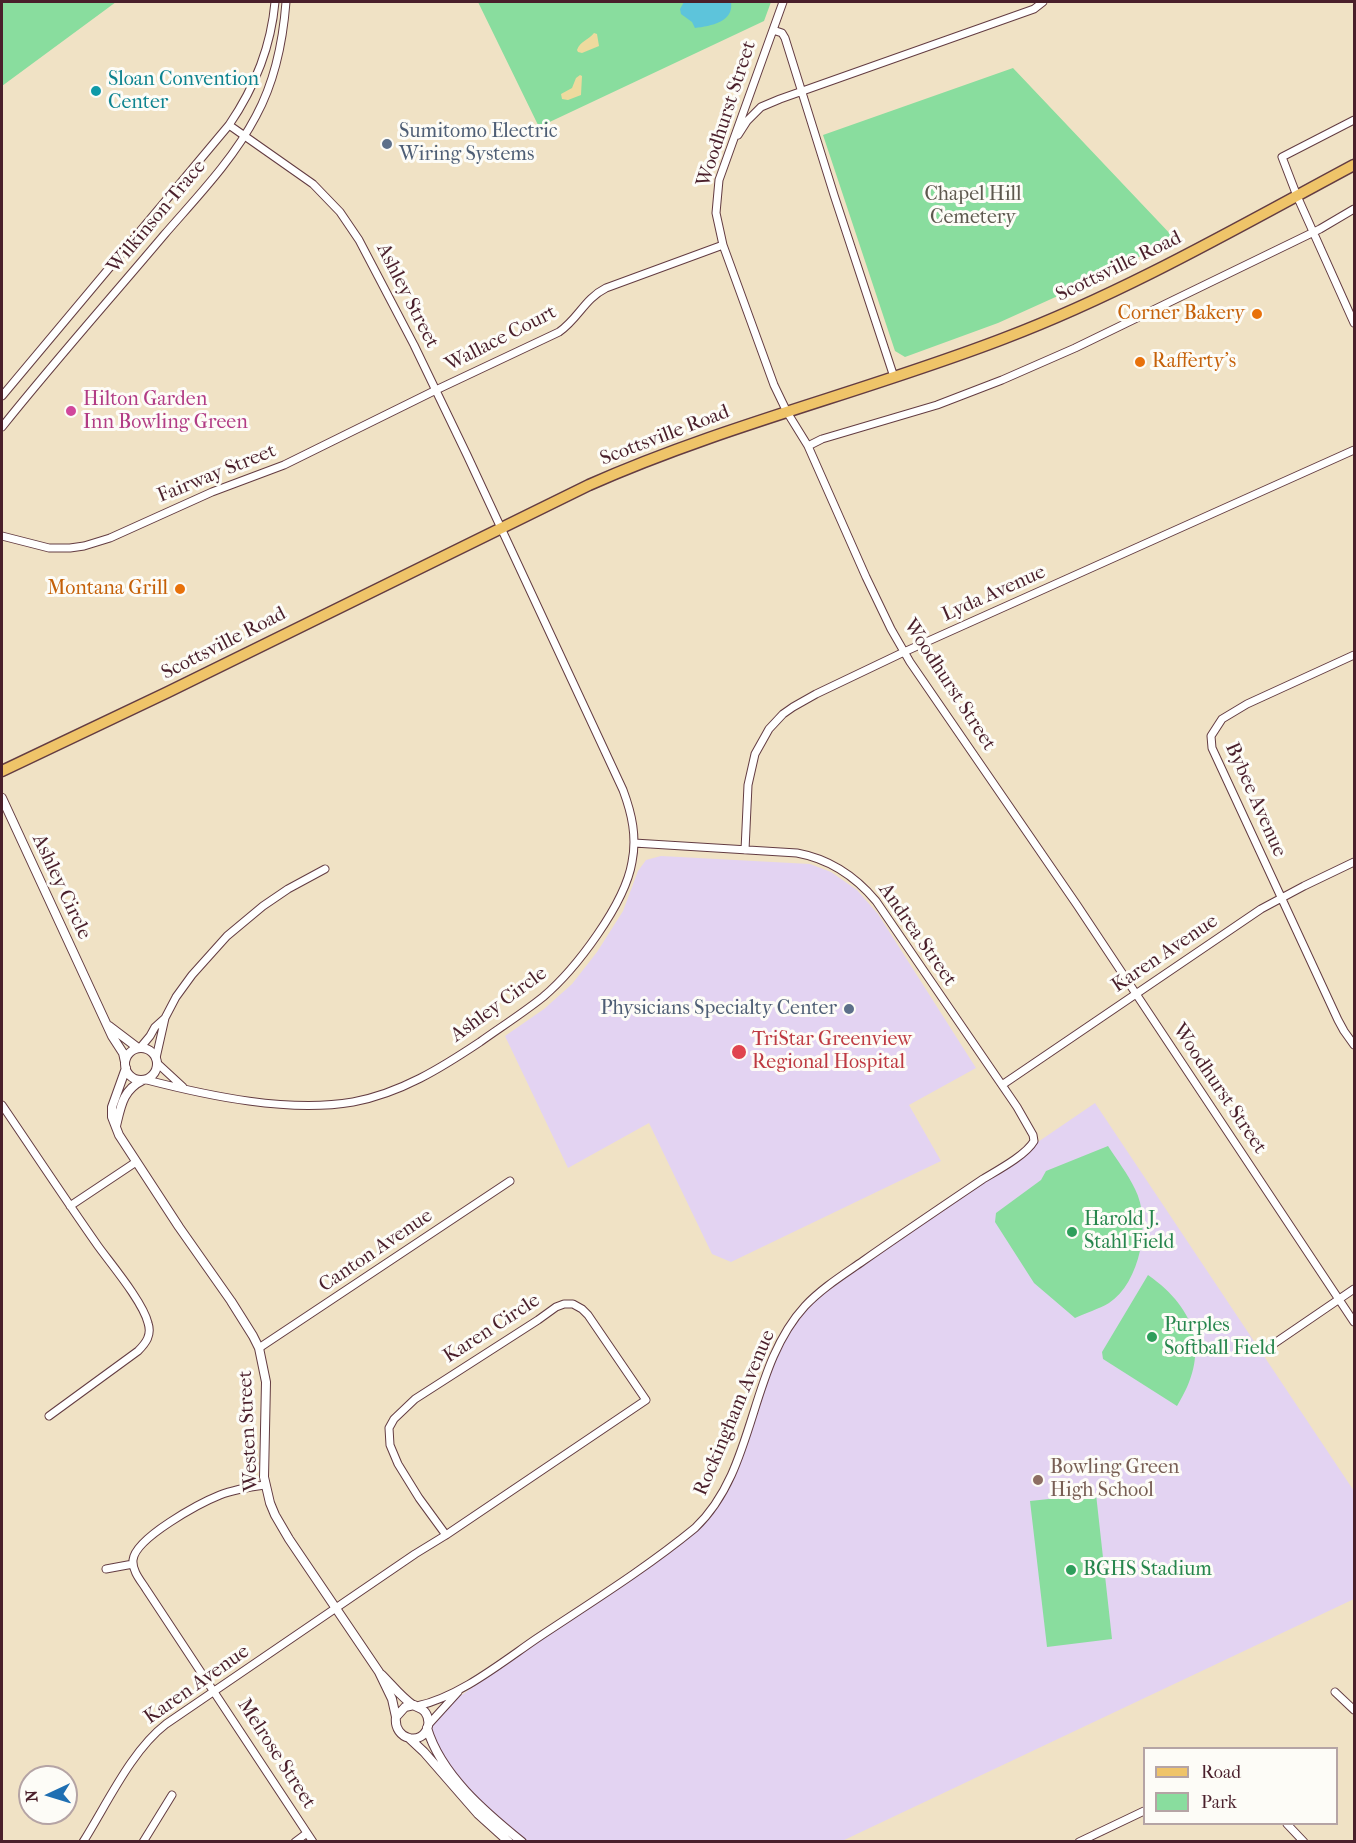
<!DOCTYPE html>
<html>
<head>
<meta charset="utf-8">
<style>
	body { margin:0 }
	#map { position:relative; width:1356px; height:1843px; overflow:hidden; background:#f0e2c5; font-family:"IM FELL French Canon",serif }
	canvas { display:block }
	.frame { position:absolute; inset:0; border:3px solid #4a1f2b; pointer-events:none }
	.legend { position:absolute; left:1143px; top:1747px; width:195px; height:78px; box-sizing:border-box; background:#fdfcf7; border:2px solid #b5a4a5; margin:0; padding:8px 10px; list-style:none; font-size:18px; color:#4a1f2b }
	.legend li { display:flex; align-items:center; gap:12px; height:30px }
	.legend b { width:30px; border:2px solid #b5a4a5 }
	.north { position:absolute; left:18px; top:1765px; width:60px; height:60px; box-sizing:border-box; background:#fdfcf7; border:2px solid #b5a4a5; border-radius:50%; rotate:266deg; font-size:16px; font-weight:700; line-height:24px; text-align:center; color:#4a1f2b }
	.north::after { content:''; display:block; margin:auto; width:21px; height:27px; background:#1f6fb2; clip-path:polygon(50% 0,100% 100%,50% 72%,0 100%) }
</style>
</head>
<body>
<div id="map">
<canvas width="1356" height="1843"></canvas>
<div class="frame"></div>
<ul class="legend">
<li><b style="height:8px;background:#efc469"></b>Road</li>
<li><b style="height:16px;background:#89dd9e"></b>Park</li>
</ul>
<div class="north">N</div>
</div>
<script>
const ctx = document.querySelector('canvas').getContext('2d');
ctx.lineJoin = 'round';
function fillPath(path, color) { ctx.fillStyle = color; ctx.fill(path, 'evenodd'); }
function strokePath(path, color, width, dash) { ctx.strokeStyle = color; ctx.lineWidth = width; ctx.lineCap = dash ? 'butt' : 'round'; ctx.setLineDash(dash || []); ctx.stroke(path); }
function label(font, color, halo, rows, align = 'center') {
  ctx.font = font + ' "IM FELL French Canon",serif'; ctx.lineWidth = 6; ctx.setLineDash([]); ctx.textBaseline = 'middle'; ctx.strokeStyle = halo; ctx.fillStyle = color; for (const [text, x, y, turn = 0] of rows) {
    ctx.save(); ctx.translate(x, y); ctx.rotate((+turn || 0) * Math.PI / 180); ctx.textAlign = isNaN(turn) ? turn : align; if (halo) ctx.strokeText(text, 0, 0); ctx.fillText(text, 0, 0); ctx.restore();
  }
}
fillPath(new Path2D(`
	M661 856 810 864 831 872 857 890 878 914 976 1068 909 1105 941 1161 731 1262 712 1254 649 1123 568 1168 505 1036 544 1009 572 984 597 952 623 911 638 871 646 860Z
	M1095 1103 1354 1491V1599L842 1841H527L484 1807 461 1780 433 1742 430 1729 434 1718 449 1704 691 1532 715 1506 733 1470 770 1367 795 1318 827 1286Z`), '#e3d3f2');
fillPath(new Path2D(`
	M2 2H116L2 86Z
	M478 2H771L764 21 539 127Z
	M1013 68 1175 239 1091 281 998 323 905 357 895 351 823 135Z
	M1108 1146C1117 1160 1128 1174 1135 1189 1152 1222 1140 1283 1109 1303 1099 1309 1085 1313 1075 1318L1034 1283 995 1222 996 1213 1041 1180 1046 1171Z
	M1148 1275C1198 1310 1210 1354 1177 1406L1103 1359 1102 1352Z
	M1096 1494 1112 1639 1047 1647 1030 1501Z`), '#89dd9e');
fillPath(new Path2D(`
	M594 33 597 34 599 46 582 53 578 52 577 50C580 41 589 40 594 33Z
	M580 75 582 76 581 95 568 100 562 99 561 94 572 88 576 78Z`), '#eeda9e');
fillPath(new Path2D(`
	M684 2H731C734 22 711 26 695 28L692 22 681 14 680 9Z`), '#5dc4db');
const minor = new Path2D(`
	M783 2 719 180 716 213 723 245 774 385 787 412 808 446 866 577 891 629 910 662 1077 905 1354 1322
	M773 30 782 33 785 38 834 195 894 377
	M1354 120 1282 157 1297 196 1354 323
	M738 135 747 121 761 107 780 99 1034 9 1043 2
	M2 396 229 125C255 87 271 47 275 2
	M2 427C54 362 110 299 164 235 196 198 233 160 256 116 275 81 283 41 286 2
	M808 446 822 439 937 405 1002 380 1075 348 1320 229 1354 209
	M2 536 49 548H70L84 546 110 538 212 492 284 465 436 390 559 332C579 318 584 299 606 288L723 245
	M1354 655 1247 704 1222 719 1211 736 1212 748 1338 1020 1344 1031 1354 1045
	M745 850 748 785 755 754 769 729 783 714 793 707 816 694 904 652 1354 450
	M140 1048 150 1036 155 1027 165 1018 176 997 192 975 227 936 263 906 288 889 325 869
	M156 1058 165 1018
	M157 1063 183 1087
	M147 1080C209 1096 289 1113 353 1102 401 1093 441 1068 480 1042 501 1027 523 1013 543 997 576 969 625 904 632 862 637 837 632 814 623 790L467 455 414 345 359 240 340 212 313 184 229 125
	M1002 1085 1261 909 1304 886 1354 862
	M2 1105C34 1152 65 1199 98 1246 111 1264 143 1302 148 1323 152 1335 146 1343 138 1351L49 1416
	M70 1206 136 1162
	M1272 1345 1354 1289
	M259 1348 510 1181
	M265 1485C250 1487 235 1489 220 1495 200 1503 135 1538 133 1560 132 1571 141 1581 146 1589L313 1842
	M106 1569 133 1564
	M1335 1692 1354 1710
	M417 1706C459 1697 501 1663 536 1639 590 1603 645 1569 695 1528 757 1469 748 1368 805 1306 822 1288 843 1275 863 1261 903 1233 943 1206 983 1179 998 1170 1026 1155 1034 1141L1033 1135 1017 1107 876 901C855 876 830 859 797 853L634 843
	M428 1725 458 1692
	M1287 1824 1304 1842
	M83 1842C107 1804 131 1751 166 1724L415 1554 446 1535 646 1400 588 1315 582 1309 573 1304H564L556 1307 538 1320 415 1399 394 1419 389 1428 390 1445 398 1464 419 1498 446 1535
	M143 1842 172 1795
	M295 1842 307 1833
	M1079 1842 1144 1811`);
const tertiary = new Path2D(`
	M2 798 112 1036 123 1053 125 1062
	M109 1026 138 1048
	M125 1064a16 16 0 1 1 32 0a16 16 0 1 1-32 0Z
	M126 1068 112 1107V1117L119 1135 179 1227 231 1301 253 1336 259 1348 266 1382 264 1477 270 1503 275 1515 289 1539 379 1672 392 1699 396 1717
	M116 1126C121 1105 123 1090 143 1080
	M382 1675C392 1685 402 1698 413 1705 418 1708 422 1708 425 1712 428 1716 429 1721 428 1726 423 1747 393 1740 396 1717L405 1707 414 1705
	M427 1728C441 1775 485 1812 522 1842
	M409 1738 424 1752 478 1814 509 1842`);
const primary = new Path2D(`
	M2 771 168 692 589 485C724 425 868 391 1005 338 1126 292 1240 226 1354 165`);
strokePath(minor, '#633c42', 9);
strokePath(tertiary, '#633c42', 10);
strokePath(primary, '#633c42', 13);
strokePath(minor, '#fff', 7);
strokePath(tertiary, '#fff', 8);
strokePath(primary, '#efc469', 10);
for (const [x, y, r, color] of [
	[96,91,6,"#0f9aa8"],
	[387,144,6,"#5c6f8a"],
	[1257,314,6,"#e8710a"],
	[1140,362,6,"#e8710a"],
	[71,411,6,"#d1479c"],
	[180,589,6,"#e8710a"],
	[849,1009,6,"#5c6f8a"],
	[739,1052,8,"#e0444e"],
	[1072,1232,6,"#2e9e5b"],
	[1152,1337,6,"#2e9e5b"],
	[1038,1480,6,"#8d6e63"],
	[1071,1570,6,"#2e9e5b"]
]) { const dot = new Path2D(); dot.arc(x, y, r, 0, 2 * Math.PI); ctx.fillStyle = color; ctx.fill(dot); strokePath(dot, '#fdfcf7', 2); }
label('20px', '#0d838f', '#fdfcf7', [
	["Sloan Convention",108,80],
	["Center",108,103]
], 'left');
label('20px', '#4a1f2b', '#fdfcf7', [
	["Woodhurst Street",727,114,-72],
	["Wilkinson Trace",157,217,-50],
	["Scottsville Road",1119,267,-26],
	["Ashley Street",407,296,63],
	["Wallace Court",501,339,-27],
	["Scottsville Road",665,436,-21],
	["Fairway Street",217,474,-22],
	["Lyda Avenue",994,594,-24],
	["Scottsville Road",224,644,-27],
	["Woodhurst Street",949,685,57],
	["Bybee Avenue",1255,800,66],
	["Ashley Circle",61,887,65],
	["Andrea Street",917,935,55],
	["Karen Avenue",1165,954,-34],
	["Ashley Circle",499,1005,-36],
	["Woodhurst Street",1219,1089,56],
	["Canton Avenue",376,1251,-34],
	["Karen Circle",492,1329,-33],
	["Rockingham Avenue",735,1413,-67],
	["Westen Street",249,1431,-93],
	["Karen Avenue",197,1685,-35],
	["Melrose Street",276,1754,57]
]);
label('20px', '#4e5e75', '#fdfcf7', [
	["Sumitomo Electric",399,132],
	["Wiring Systems",399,155],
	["Physicians Specialty Center",837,1009,"right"]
], 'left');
label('20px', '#5d584e', '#fdfcf7', [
	["Chapel Hill",973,195],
	["Cemetery",973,218]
]);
label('20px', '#c56008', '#fdfcf7', [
	["Corner Bakery",1245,314],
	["Rafferty’s",1152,362,"left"],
	["Montana Grill",168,589]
], 'right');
label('20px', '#b23c85', '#fdfcf7', [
	["Hilton Garden",83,400],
	["Inn Bowling Green",83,423]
], 'left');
label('20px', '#be3a42', '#fdfcf7', [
	["TriStar Greenview",752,1040],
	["Regional Hospital",752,1063]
], 'left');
label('20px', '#27864d', '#fdfcf7', [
	["Harold J.",1084,1220],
	["Stahl Field",1084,1243],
	["Purples",1164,1326],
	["Softball Field",1164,1349],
	["BGHS Stadium",1083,1570]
], 'left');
label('20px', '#785e54', '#fdfcf7', [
	["Bowling Green",1050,1468],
	["High School",1050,1491]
], 'left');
</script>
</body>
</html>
